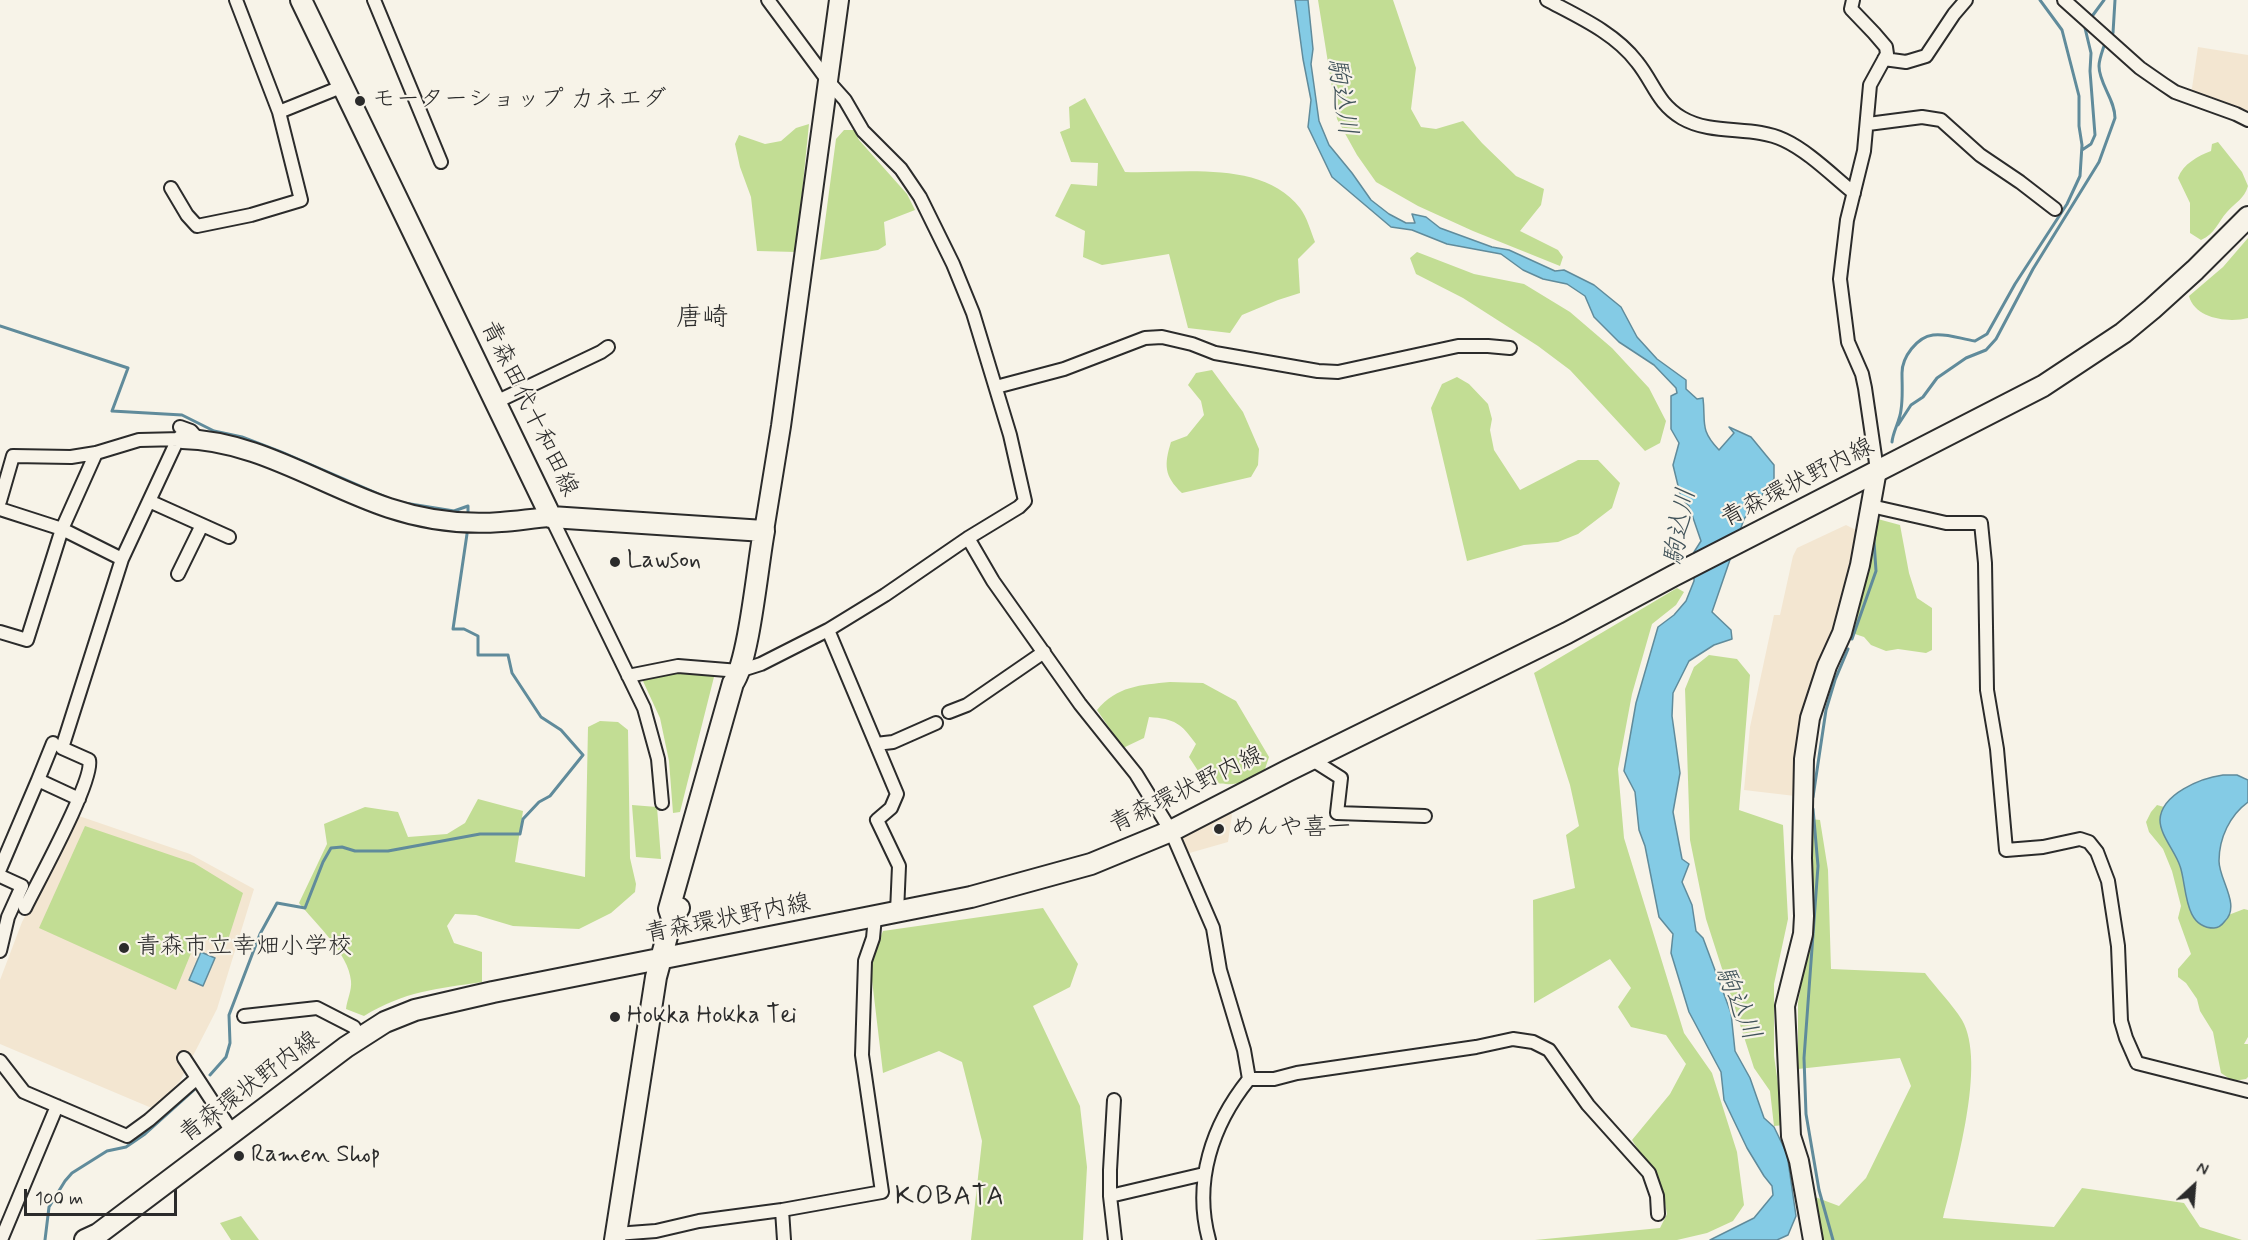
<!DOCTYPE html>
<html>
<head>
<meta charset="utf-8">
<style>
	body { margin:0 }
	#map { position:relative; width:2248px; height:1240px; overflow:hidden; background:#f7f3e8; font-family:Mynerve,sans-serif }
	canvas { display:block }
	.north { position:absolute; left:2164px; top:1156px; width:60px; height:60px; -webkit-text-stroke:4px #f7f3e8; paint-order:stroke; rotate:26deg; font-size:16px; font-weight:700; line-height:24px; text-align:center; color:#2b2b2b }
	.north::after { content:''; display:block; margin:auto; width:21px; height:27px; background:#2b2b2b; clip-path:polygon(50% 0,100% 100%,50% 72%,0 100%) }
	.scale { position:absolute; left:24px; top:1189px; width:153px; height:27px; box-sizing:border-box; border:3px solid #2b2b2b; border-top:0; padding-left:8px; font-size:18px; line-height:21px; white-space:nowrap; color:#2b2b2b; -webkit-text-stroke:4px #f7f3e8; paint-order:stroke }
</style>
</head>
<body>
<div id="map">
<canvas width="2248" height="1240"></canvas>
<div class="north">N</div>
<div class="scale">100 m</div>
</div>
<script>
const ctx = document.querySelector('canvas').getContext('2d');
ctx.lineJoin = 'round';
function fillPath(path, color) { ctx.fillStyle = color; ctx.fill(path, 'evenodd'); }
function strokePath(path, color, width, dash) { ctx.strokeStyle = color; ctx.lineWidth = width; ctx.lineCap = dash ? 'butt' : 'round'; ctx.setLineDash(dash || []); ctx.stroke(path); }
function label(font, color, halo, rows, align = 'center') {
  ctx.font = font + ' Mynerve,"Klee One",sans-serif'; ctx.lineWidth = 4.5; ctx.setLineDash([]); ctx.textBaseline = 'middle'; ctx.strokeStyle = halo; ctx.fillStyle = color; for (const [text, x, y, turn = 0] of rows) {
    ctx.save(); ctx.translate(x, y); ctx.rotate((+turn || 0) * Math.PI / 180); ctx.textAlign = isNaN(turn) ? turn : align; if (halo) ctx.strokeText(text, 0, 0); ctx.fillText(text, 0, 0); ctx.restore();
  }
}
fillPath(new Path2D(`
	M2198 47 2248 55V117L2191 95Z
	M1846 525 1860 532 1795 796 1744 790 1750 727 1774 615H1780L1793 556 1797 548Z
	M1228 809 1232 815 1228 842 1186 854 1177 836Z
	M79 816 190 854 254 889 217 1009 180 1081 154 1109 0 1044V980L22 922Z`), '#f3e6d1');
fillPath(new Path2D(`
	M1318 0H1393L1416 68 1411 109 1421 127 1436 129 1463 121 1482 143 1516 176 1544 189 1541 205 1520 231 1558 250 1563 257 1560 266 1473 231 1418 206 1376 182 1357 155 1337 119Z
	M1085 98 1125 172C1180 174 1262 159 1300 208 1307 217 1311 232 1315 242L1298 259 1300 293 1278 300 1242 315 1230 333 1188 328 1169 254 1102 265 1083 257 1085 231 1055 216 1071 184 1097 186 1098 163 1071 162 1060 132 1070 128 1069 107Z
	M809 124 796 252 757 251 751 197 740 167 735 144 739 135 765 144 781 141 796 128Z
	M844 130H854L859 140 907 194 915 210 884 222 886 245 878 250 820 260 836 139Z
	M2218 142 2242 172 2248 186C2244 199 2236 202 2227 212 2218 222 2215 234 2201 240L2190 233V203L2178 178C2183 164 2198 156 2211 151L2212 144Z
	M2248 238V318C2229 323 2195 319 2189 296L2223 267Z
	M1417 252 1474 274 1524 284 1570 312 1612 348 1649 388 1666 421 1660 443 1645 451 1570 370 1538 346 1463 298 1416 274 1410 258Z
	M1212 370 1243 412 1259 449 1258 465 1251 477 1182 493C1164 476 1164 465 1171 442L1187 436 1204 415 1201 401 1188 385 1196 373Z
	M1457 377 1469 384 1488 404 1492 419 1490 430 1494 450 1520 490 1578 460H1598L1620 483 1612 508 1578 534 1558 542 1524 545 1467 561 1431 408 1442 384Z
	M1874 518 1900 525 1909 573 1917 598 1932 608V650L1926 653 1898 649 1886 651 1871 645 1864 637 1849 632Z
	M1677 588 1684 592 1676 605 1652 624 1632 694 1618 769 1624 838 1684 1033 1712 1073 1737 1152 1744 1205 1733 1221 1707 1233 1677 1240H1535L1660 1228 1667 1214 1662 1187 1632 1140 1670 1094 1686 1064 1666 1035 1631 1027 1618 1007 1631 988 1610 959 1534 1003 1533 900 1575 888 1566 835 1579 826 1570 785 1534 673Z
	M1709 655 1737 659 1750 675 1739 810 1783 825 1788 919 1774 984V1056L1784 1125 1774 1126 1770 1091 1754 1068 1706 919 1690 840 1685 689 1694 667Z
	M681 670 715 673 680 812 673 813 669 761 660 718 642 679Z
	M1170 682 1203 683 1236 701 1269 757 1263 775C1239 785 1229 787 1204 780L1189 757 1196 744C1181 723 1175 719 1149 717L1144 738 1123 748 1097 710C1117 686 1140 685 1170 682Z
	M600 721 618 722 628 730 630 858 636 884 635 892 611 913 579 929 513 926 476 915 455 914 447 926 454 943 482 952V982C436 989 405 991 364 1016L346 1009C347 1000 352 990 351 981 349 954 316 924 299 903L327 844 324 824 365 807 398 812 408 837 447 834 465 823 478 799 523 811 515 862 585 877 588 727Z
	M632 805 657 807 661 859 636 857Z
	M2157 805 2178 811 2218 919 2244 909 2248 910V1037L2244 1044H2248V1077L2246 1079 2233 1081 2221 1073 2213 1032 2200 1011 2197 999 2186 983 2178 977V969L2191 954 2178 918 2181 906 2172 871 2163 849 2149 832 2146 822 2151 812Z
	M1810 819 1820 820 1828 870 1831 969 1925 973C1937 989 1952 1004 1962 1020 1987 1063 1955 1171 1943 1218L2054 1227 2082 1188 2184 1203 2200 1227 2242 1240H1823L1815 1197 1839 1206 1866 1178 1911 1086 1900 1058 1798 1069V1003L1810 932Z
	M85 826 194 863 243 893 226 946 198 936 176 990 39 928Z
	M1043 908 1078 964 1070 987 1033 1006 1080 1106 1087 1167 1083 1240H971L982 1141 962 1062 939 1051 883 1073 870 963 883 931Z
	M241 1216 259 1240H231L220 1223Z`), '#c2dd94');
const water = new Path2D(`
	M1295 0H1308L1313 49 1311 64 1319 121 1329 145 1352 173 1371 200 1389 214 1406 223H1415L1412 214 1426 217 1440 228 1492 247 1509 250 1555 271 1564 270 1594 285 1621 307 1637 337 1657 359 1686 380V389L1697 399 1703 398C1706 423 1699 429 1719 450L1734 433 1729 427 1751 437 1774 465V479L1744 519 1712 612 1731 630 1732 639 1714 645 1689 661 1673 693 1672 716 1680 773 1673 812 1682 859 1689 864 1682 882 1692 905 1696 931 1703 938 1731 1013 1735 1051 1750 1078 1764 1118 1774 1127 1787 1154 1796 1216 1788 1235 1777 1240H1710L1754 1218 1773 1195 1772 1186 1764 1176 1747 1148 1724 1100 1721 1072 1689 1012 1671 953 1673 934 1659 917 1645 846 1639 830 1635 792 1624 771 1636 703 1658 627 1674 615 1686 601 1694 581V552L1701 541 1689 506 1681 498 1673 465 1679 443 1671 429V396L1677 393 1676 388 1654 365 1619 342 1594 317 1585 296 1567 284 1543 279 1523 270 1501 254 1447 244 1412 230 1391 227 1332 177 1308 127 1311 100 1303 59Z
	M2223 775H2237L2248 780V802C2230 815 2219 838 2219 861 2219 880 2241 905 2225 921 2222 925 2219 928 2214 928 2183 928 2187 885 2180 866 2175 851 2160 835 2160 820 2161 794 2201 778 2223 775Z
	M201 952 215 958 203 986 189 980Z`);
fillPath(water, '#84cbe5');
strokePath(water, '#608b9b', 1.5);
strokePath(new Path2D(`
	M2093 15 2104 0
	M2113 33 2115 0
	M2082 150 2091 144 2095 135 2090 71 2091 53 2085 28
	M0 326 128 368 112 411 182 415 214 431 242 437 281 452 392 500
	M1898 425 1911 405 1923 397 1937 378 1966 358 1986 350 1996 339 2033 269 2099 162 2115 118C2115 99 2099 84 2099 66 2099 60 2102 52 2104 46
	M1892 442C1893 431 1900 421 1901 410 1903 398 1902 385 1902 373 1902 357 1917 337 1933 335 1947 333 1961 339 1975 341L1987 334 2015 284 2067 204 2080 176 2082 145 2079 126V96L2062 30 2040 0
	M398 502 454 511 468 506V516
	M1852 639 1876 571 1874 541 1876 525
	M1813 797 1826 710 1835 680 1848 649
	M1813 809 1818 866 1804 1058 1806 1114 1819 1190 1833 1240
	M210 1075 226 1057 230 1043 229 1015 260 934 277 903 305 908 323 862 331 848 342 847 355 851H388L480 834H520L523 819 539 802 550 796 583 755 561 730 541 717 512 673 508 655H478V636L464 629H453L467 534
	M45 1240 49 1207 65 1181 72 1173 107 1151 126 1147 145 1134 194 1090`), '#608b9b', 3);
const street = new Path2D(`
	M374 0 441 162
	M1547 0C1579 17 1615 33 1637 62 1654 83 1657 103 1682 118 1713 136 1753 125 1784 140 1808 151 1833 176 1854 193
	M1853 0 1851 9 1874 33 1886 47 1887 54 1870 85 1864 151 1847 220 1840 279 1848 342 1862 374 1865 388 1877 470
	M2064 0 2140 68 2163 84 2175 92 2236 114 2248 120
	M1884 59 1906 62 1926 56 1954 14 1966 0
	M279 112 341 87
	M1868 124 1922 117 1941 120 1980 155 2020 182 2055 209
	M171 188 187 215 197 226 251 215 301 200 279 112 236 0
	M996 387 1064 369 1145 338 1162 337 1192 344 1215 353 1318 371 1338 372 1458 346H1488L1510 348
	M496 402 601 352 608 347
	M180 427 191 431 198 439
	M0 501 13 456 71 457 96 453 139 440 182 439
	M149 501 229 537
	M1871 506 1946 523H1981L1985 563 1987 690 1997 749 2006 850 2043 847 2080 839 2089 842 2097 852 2108 881 2118 946 2121 1021 2126 1038 2137 1063 2248 1091
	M0 509 62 529 122 559
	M551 517 644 708 658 759 662 803
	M968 538 993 581 1080 704 1136 774 1171 831 1213 928 1220 970 1244 1050 1249 1079C1212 1125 1193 1182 1209 1240
	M178 574 202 525
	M828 630 897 794 891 808 877 820 899 866 897 912
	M0 632 27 640 62 529 96 453
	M628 676 678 666 739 671 761 664 828 630 885 595 968 538 1019 507 1025 501 1010 435 973 313 953 264 920 197 901 169 863 131 845 100 828 81 768 0
	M949 712 967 705 1044 652
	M876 744 893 742 936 723
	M1311 759 1341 778 1337 813 1425 816
	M38 780 53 743
	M0 869 38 780 79 799
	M0 876 22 886 8 917 0 951
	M25 908C36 885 95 779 89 760L62 748 122 559 177 441
	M244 1016 317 1008 354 1027 360 1038
	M184 1058 233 1133
	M0 1061 24 1092 127 1136 149 1120 197 1078
	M1249 1079H1274L1297 1073 1476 1047 1513 1039 1533 1042 1549 1050 1588 1105 1649 1173 1657 1196 1658 1214
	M1114 1100 1110 1170V1196L1115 1240
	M1110 1196 1204 1174
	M782 1210 784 1240
	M616 1234 656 1231 699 1221 782 1210 882 1192 862 1055 865 961 873 938 875 917
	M1 1240 57 1106`);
const secondary = new Path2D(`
	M182 439C256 440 320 485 389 508 425 520 463 525 501 522 518 521 534 518 551 517
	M764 531 781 426 839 0
	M1813 1240 1799 1161 1791 1136 1785 1006 1803 934 1804 916 1802 858 1804 759 1810 718 1827 666 1842 633 1860 565 1877 470`);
const primary = new Path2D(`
	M301 0 551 517 764 531C758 562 749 662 733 683L669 909 672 918
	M85 1240 98 1234 346 1047 385 1022 415 1010 493 992 971 897 1091 864 1171 831 1287 771 1567 633 1673 576 2043 386 2123 333 2152 309 2195 270 2248 217
	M615 1240 656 977 672 918 679 908`);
strokePath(street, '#2b2b2b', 16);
strokePath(secondary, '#2b2b2b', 22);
strokePath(primary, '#2b2b2b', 24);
strokePath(street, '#f7f3e8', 12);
strokePath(secondary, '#f7f3e8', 18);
strokePath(primary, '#f7f3e8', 20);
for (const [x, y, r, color] of [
	[360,101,6,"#2b2b2b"],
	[615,562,6,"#2b2b2b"],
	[1219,829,6,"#2b2b2b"],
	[124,948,6,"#2b2b2b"],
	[615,1017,6,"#2b2b2b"],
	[239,1156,6,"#2b2b2b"]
]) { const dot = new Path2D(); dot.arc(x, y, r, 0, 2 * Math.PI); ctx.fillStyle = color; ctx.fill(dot); strokePath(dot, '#f7f3e8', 2); }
label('24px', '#2b2b2b', '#f7f3e8', [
	["モーターショップ カネエダ",372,101],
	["Lawson",627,562],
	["めんや喜一",1231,829],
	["青森市立幸畑小学校",136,948],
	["Hokka Hokka Tei",627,1017],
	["Ramen Shop",251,1156]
], 'left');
label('24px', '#2b2b2b', '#f7f3e8', [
	["青森田代十和田線",528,409,64],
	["青森環状野内線",1798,484,-27],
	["青森環状野内線",1187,791,-26],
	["青森環状野内線",728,920,-11],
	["青森環状野内線",250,1088,-37]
]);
label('italic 26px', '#41535a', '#f7f3e8', [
	["駒込川",1340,97,81],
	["駒込川",1682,527,-80],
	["駒込川",1736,1004,67]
]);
label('26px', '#2b2b2b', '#f7f3e8', [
	["唐崎",702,320]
]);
ctx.letterSpacing = '1.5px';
label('27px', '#2b2b2b', '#f7f3e8', [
	["KOBATA",950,1198]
]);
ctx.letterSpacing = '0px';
</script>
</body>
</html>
